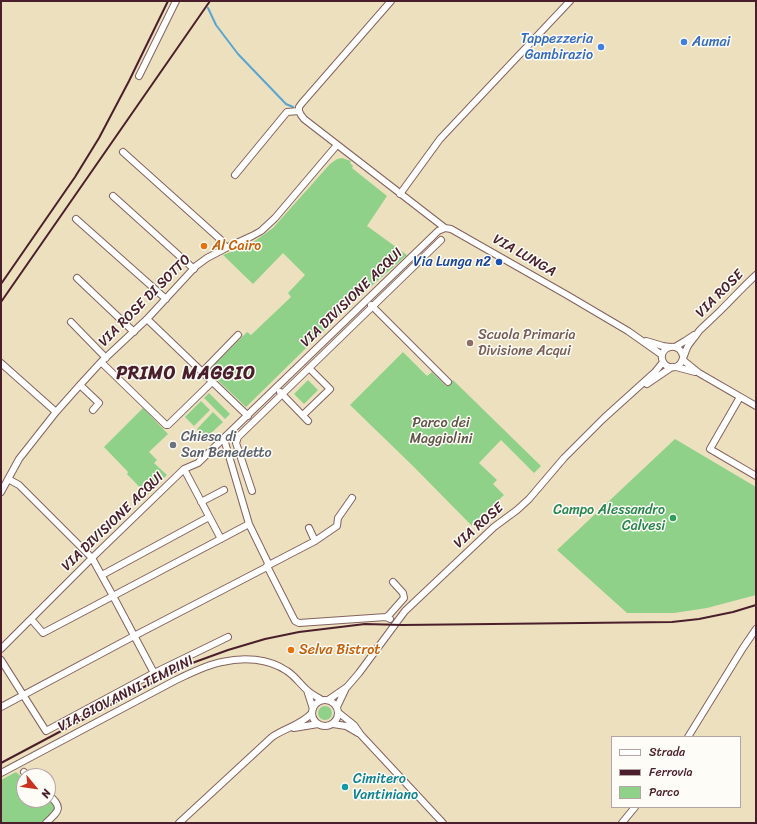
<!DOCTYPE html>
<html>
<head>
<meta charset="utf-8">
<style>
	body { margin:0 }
	#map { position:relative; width:757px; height:824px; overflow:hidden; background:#ede0bf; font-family:Sriracha,sans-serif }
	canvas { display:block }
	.frame { position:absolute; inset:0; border:2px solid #4a1f2b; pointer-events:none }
	.legend { position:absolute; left:611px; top:736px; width:130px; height:72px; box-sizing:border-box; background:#fdfcf7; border:1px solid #b5a4a5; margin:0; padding:5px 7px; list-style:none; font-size:12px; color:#4a1f2b }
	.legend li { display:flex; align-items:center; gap:8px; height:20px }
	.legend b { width:20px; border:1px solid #b5a4a5 }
	.north { position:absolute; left:16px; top:768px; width:40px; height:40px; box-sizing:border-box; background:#fdfcf7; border:1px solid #b5a4a5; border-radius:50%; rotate:119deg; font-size:11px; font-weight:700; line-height:16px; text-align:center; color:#4a1f2b }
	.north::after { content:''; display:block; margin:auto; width:14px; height:18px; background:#c8321e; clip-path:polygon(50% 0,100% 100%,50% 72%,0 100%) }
</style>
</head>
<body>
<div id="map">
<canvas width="757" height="824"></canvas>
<div class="frame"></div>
<ul class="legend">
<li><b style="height:5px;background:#fff"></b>Strada</li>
<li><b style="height:5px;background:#4a1f2b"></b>Ferrovia</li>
<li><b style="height:11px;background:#8fd189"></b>Parco</li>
</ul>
<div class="north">N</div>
</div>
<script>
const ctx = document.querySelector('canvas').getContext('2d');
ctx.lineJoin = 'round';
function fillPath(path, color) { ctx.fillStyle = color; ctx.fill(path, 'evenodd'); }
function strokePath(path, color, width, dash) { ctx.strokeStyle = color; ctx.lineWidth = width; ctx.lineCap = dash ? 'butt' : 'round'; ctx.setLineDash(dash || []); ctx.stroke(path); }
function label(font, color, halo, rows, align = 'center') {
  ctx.font = font + ' Sriracha,sans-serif'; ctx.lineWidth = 3; ctx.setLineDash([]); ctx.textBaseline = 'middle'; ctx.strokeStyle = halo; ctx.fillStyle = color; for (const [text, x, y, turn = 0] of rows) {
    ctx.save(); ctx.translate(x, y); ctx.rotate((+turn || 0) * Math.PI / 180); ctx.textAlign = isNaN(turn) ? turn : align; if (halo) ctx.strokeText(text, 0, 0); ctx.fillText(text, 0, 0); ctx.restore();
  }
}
fillPath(new Path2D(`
	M342 158 351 161 350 163 353 166 352 168 387 196 367 226 407 255 351 304 246 407 208 371 247 332 251 335 291 297 288 293 305 275 283 253 253 284 223 255 249 245 273 228 330 164 337 159Z
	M403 352 427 376 432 372 446 386 453 380 541 466 534 473 501 440 479 463 497 480 493 484 504 495 472 526 413 466 350 405Z
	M308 380 318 390 304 404 294 394Z
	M209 393 230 414 225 419 204 398Z
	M201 401 210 410 194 426 185 417Z
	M143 408 168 434 149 452 157 460 154 463 167 475 147 495 127 474 128 472 104 447Z
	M213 412 223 422 206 438 197 429Z
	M675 439 756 487V595L707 608 674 613H627L557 550Z
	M318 713a7 7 0 1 1 14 0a7 7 0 1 1-14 0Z
	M16 772 24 779V800L48 799 54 805V809L48 819 42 823H1V780Z`), '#8fd189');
strokePath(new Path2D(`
	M208 8 216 25 238 54 286 104 293 107`), '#57a5d1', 2);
const minor = new Path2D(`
	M139 76 176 1
	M299 111 301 115 304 119 445 228 451 229 567 295 628 331 662 355
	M299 111V107L302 103 391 1
	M123 152 221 240 226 248
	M235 175 287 112 299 111
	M400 194 440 139 570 1
	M113 196 194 269
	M76 219 166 299
	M77 278 134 332
	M371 305 448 382
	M147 319 248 416
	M71 322 106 358
	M646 341 663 346 670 347
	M675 347 685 341 694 335
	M683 356C679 341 660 346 662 359 664 367 673 370 679 365 683 362 685 351 688 346 691 341 696 336 699 331 706 324 714 317 721 310 733 298 744 286 756 275
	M683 360 699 373 756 406
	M101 362 166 425H168L212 382
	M1 363 56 412
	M676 367 695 372
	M202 372 238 335
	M647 384 672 367
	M80 385 99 403 93 410
	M280 392 308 421
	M740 397 710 449 756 476
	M303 415 330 389 309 368
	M184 469 221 539
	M8 479 19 485 92 558 113 596 43 633 31 619
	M252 491 236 443 238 437 441 240
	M1 492 19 459 56 412 80 385 101 362 147 319 196 266 207 258 226 248 252 236 261 231 275 218 337 145
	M352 498 338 518 337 526 315 541 267 566 295 621 299 623 386 617 390 619
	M201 502 224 490
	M309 528 315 541
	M102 575 209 517
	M386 617 389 615 404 598 403 593 393 582
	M1 649 92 558 184 469 198 463 432 237 438 231 445 228
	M1 660 46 731 154 673 228 637
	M154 673 113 596 249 524
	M307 690 313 709
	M312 713a13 13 0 1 1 26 0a13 13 0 1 1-26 0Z
	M328 700 347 687 359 673 405 611 494 527 517 510 529 499 564 458 604 418 655 372 663 362
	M1 707 134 636 265 568 267 566 268 563 249 524 224 439
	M337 707 346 688
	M339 713 354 725 361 735 443 823
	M333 724 346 726 358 733
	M294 728 318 724
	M688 737 743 648 756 629
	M24 772 29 776
	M1 773 176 680C191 673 206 665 222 662 243 657 268 658 287 671 295 676 300 684 307 690 311 694 317 697 322 700
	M46 823C60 810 63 808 48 794
	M179 823 272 737C285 728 301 725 312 713
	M622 823 635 807`);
strokePath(minor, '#83635f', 8);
strokePath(minor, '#fff', 6);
strokePath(new Path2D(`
	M1 284 75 177 99 138 129 81 168 1
	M1 302 210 1
	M1 763 161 678 195 662 228 650 265 639 299 632 365 624 402 625 672 622 699 619 733 612 756 605`), '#4a1f2b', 2);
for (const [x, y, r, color] of [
	[684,42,4,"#3f7fe0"],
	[601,47,4,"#3f7fe0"],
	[204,246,4,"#e8710a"],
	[499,262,4,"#1a4fb4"],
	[470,343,4,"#8d6e63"],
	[173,445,4,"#6b7280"],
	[673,518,4,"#2e9e5b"],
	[291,650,4,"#e8710a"],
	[345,787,4,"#0f9aa8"]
]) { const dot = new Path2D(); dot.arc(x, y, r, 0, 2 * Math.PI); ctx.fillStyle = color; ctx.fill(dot); strokePath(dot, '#fdfcf7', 1.5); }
label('14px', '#366cbe', '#fdfcf7', [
	["Tappezzeria",593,39],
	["Gambirazio",593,55],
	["Aumai",692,42,"left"]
], 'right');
label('14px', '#c56008', '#fdfcf7', [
	["Al Cairo",212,246],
	["Selva Bistrot",299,650]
], 'left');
label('14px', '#4a1f2b', '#fdfcf7', [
	["VIA LUNGA",524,256,30],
	["VIA ROSE",720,294,-45],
	["VIA DIVISIONE ACQUI",352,298,-44],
	["VIA ROSE DI SOTTO",145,301,-45],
	["VIA DIVISIONE ACQUI",113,522,-44],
	["VIA ROSE",479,526,-41],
	["VIA GIOVANNI TEMPINI",126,694,-27]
]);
label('14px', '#164399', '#fdfcf7', [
	["Via Lunga n2",491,262]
], 'right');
label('14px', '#785e54', '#fdfcf7', [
	["Scuola Primaria",478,335],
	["Divisione Acqui",478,351]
], 'left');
label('14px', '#5f5447', '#fdfcf7', [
	["Parco dei",441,423],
	["Maggiolini",441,439]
]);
label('14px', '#5b616d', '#fdfcf7', [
	["Chiesa di",181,437],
	["San Benedetto",181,453]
], 'left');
label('14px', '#27864d', '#fdfcf7', [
	["Campo Alessandro",665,510],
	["Calvesi",665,526]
], 'right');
label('14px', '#0d838f', '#fdfcf7', [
	["Cimitero",353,779],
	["Vantiniano",353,795]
], 'left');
ctx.letterSpacing = '1px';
label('bold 18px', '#4a1f2b', '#fdfcf7', [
	["PRIMO MAGGIO",186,374]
]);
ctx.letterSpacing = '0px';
</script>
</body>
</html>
